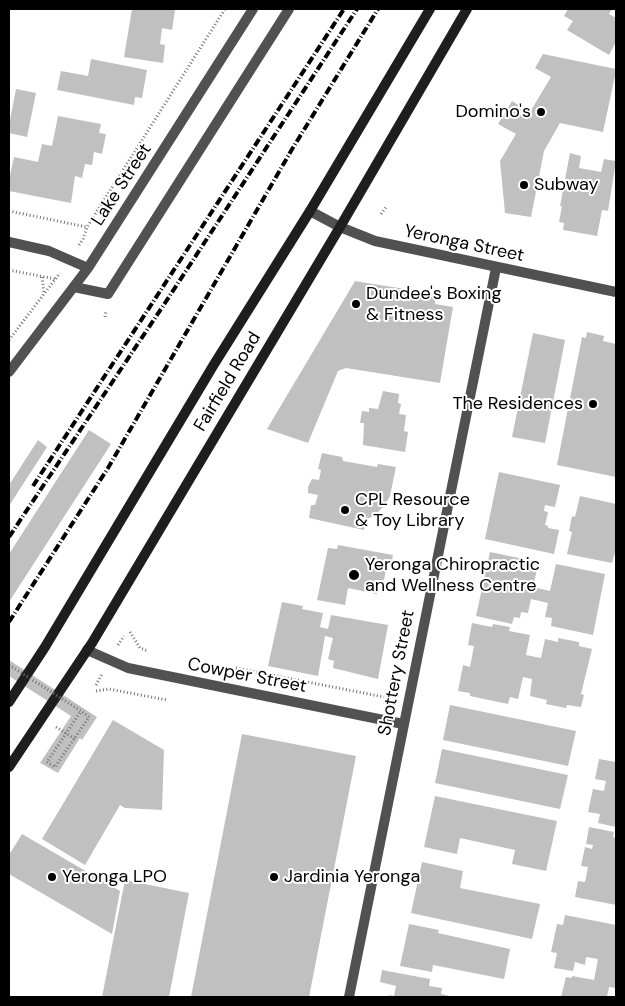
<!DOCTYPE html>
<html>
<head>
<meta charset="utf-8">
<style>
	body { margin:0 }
	#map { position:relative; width:625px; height:1006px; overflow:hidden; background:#fff; font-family:"DM Sans",sans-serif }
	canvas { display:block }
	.frame { position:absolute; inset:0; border:10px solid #000; pointer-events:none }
</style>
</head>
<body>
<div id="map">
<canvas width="625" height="1006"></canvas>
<div class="frame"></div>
</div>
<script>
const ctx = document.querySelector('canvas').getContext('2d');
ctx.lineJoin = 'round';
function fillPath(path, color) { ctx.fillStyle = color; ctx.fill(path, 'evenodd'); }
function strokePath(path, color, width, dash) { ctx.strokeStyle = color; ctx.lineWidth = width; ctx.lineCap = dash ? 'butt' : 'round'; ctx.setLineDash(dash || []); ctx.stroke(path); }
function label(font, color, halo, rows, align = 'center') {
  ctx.font = font + ' "DM Sans",sans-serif'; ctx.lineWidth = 4; ctx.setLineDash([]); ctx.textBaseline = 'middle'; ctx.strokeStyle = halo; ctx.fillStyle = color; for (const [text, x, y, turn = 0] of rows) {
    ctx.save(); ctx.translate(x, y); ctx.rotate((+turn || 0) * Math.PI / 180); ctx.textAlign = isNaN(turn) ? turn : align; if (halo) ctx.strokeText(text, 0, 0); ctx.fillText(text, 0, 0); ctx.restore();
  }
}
fillPath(new Path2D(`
	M132 9 175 10 172 30 162 28 160 44 165 45 163 63 124 57Z
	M568 9H612L609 14 616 18V42L609 55 567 30 573 21 564 16Z
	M543 54 616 69V71L603 132 560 123 544 151 531 217 505 213 500 161 516 134 498 124 512 101 530 112 551 77 535 68Z
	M91 59 147 70 142 98 135 97 134 105 57 90 61 71 88 76Z
	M16 89 36 93 27 137 9 133V125Z
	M58 116 101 124 99 133 106 134 102 154 94 152 92 165 85 164 82 178 75 176 71 203 9 191V180L14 157 38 162 42 144 52 146Z
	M570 153 581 156 579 168 601 172 604 159 616 161 608 211 602 210 597 236 563 230 564 223 559 222 562 206H560Z
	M355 281 436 294 435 304 453 307 440 383 346 368 338 371 308 443 267 429Z
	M587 332 604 336 603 341 616 344V477L557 465 582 337 586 338Z
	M533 333 565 340 545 443 512 437Z
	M383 391 399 394 398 403 401 404 399 414 406 415 404 431 408 432 405 452 363 445 364 423H360L362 411 369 412V408L378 409Z
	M89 430 111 444 9 602V554Z
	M38 440 47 447 9 506V485Z
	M322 453 342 457 343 461 377 467 378 464 396 467 390 496 385 505 376 514 366 520 364 530 309 518 311 505H315L318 495 308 493V487L312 479 319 480 321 470 318 469Z
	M499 472 560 485 555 507 545 505 544 511 548 512 545 525 548 526V528L559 530 554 554 485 539Z
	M580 496 616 504V549L612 563 567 554 572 532 569 531 572 516 575 517Z
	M338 545 393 555 391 565 383 563 382 569 386 570 384 580H380L377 594 348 588 345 605 317 600 328 548 337 549Z
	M490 552 533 561 531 567 537 569 533 587 550 591 556 564 605 574 593 635 551 626 552 618 545 617 548 603 531 599 528 613 521 612 520 618 514 617 512 624 476 616Z
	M282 602 303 606 302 609 323 613 320 627 328 629 331 615 388 625 378 679 333 668 334 661 328 659 333 638 325 636 318 676 268 666Z
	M472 623 492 627 493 624 510 627 509 631 530 635 526 655 541 658 545 639 558 642V638L579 642V646L592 649 581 694 584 695 581 707 567 705 566 708 546 704 547 700 530 696 532 679 523 677 518 699 510 697 508 704 470 696V693L458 691 463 665 470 667 474 646 468 645Z
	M9 660 97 717 82 740 80 738 58 773 40 763 71 716 9 676Z
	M450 705 576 731 568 766 443 740Z
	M113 720 164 750 162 810 125 808 120 805 85 865 42 839Z
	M242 734 356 756 309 997H191Z
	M442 749 568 775 560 809 435 783Z
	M599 759 616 762V827L598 823 600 814 588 812 593 789 604 791 605 785 606 781 595 779Z
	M435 796 557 821 546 871 512 864 515 850 460 838 457 854 424 847Z
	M589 827 614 832 613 837 616 838V905L575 897 578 881 585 882 588 867 581 866 585 847 592 849 593 845 586 844Z
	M22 834 120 891 112 934 9 874V855Z
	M422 862 463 871 460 888 540 904 532 939 411 913Z
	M125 880 189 893 169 997H102Z
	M565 915 616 925V988L609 987 607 997H561L566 977 572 978V976L594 980 598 959 586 957 585 965 575 962 573 971 554 968 557 953 551 952 557 924 563 925Z
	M409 924 439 930 438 933 510 949 504 979 433 965 432 972 400 966Z
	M382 970 430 979 429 986 442 988 441 994 454 997H389V995L394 996 396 986 380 982Z`), '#c0c0c0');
strokePath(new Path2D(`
	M9 211 87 227
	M381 214 387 206
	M79 245 83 239 87 227 225 9
	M9 270 55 279
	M42 277 44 293
	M105 317 106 310
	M9 340 60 273
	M130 632 140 648 148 651
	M118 645 124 636
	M236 668 384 697
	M96 685 102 674
	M96 691 109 689 167 700
	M56 727 75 739
	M47 762 55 767 89 717 81 711`), '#737373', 3, [1, 2.5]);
strokePath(new Path2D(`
	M74 287 108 294 289 9`), '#515151', 10);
strokePath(new Path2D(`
	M310 211 340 227 375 241 616 292
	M9 242 49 251 88 268
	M9 372 88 268 253 9
	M87 650 128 668 403 724
	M349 997 496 268`), '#515151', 10);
strokePath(new Path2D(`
	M9 702 45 647 213 366 310 211 430 9
	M9 767 92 643 340 227 467 9`), '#1e1e1e', 10);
strokePath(new Path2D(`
	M33 486 344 9
	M9 537 165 303 357 9
	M9 622 108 468 291 151 378 9`), '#000', 4, [8, 2.5, 1, 2.5]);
strokePath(new Path2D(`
	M9 665 81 711 47 762`), '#737373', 3, [1, 2.5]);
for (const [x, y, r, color] of [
	[541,112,5,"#000"],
	[524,185,5,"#000"],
	[356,304,5,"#000"],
	[593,404,5,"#000"],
	[345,510,5,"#000"],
	[354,575,6,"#000"],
	[52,877,5,"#000"],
	[274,877,5,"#000"]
]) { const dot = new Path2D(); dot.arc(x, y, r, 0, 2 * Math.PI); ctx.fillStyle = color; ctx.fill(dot); strokePath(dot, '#fff', 2); }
label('18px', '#000', '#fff', [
	["Domino's",531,112,"right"],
	["Subway",534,185],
	["Dundee's Boxing",366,294],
	["& Fitness",366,315],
	["The Residences",583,404,"right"],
	["CPL Resource",355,500],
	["& Toy Library",355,521],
	["Yeronga Chiropractic",365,565],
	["and Wellness Centre",365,586],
	["Yeronga LPO",62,877],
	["Jardinia Yeronga",284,877]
], 'left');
label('18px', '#000', '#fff', [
	["Lake Street",122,185,-57],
	["Yeronga Street",464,244,12],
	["Fairfield Road",228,382,-59],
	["Shottery Street",397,673,-79],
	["Cowper Street",247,676,11]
]);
</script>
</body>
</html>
